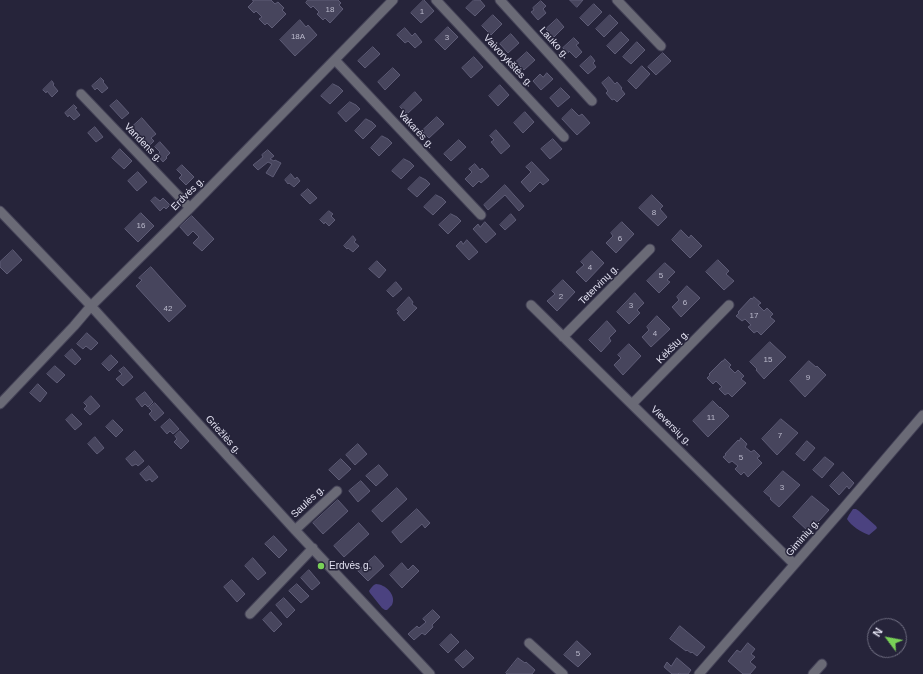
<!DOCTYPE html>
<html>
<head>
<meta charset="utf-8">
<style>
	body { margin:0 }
	#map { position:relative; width:923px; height:674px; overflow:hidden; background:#26243a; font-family:Helvetica,sans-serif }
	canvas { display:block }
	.north { position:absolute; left:867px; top:618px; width:40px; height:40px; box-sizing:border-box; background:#26243a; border:1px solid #717083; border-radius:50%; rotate:302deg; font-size:11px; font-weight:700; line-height:16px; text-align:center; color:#e2e1f1 }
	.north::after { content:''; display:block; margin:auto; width:14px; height:18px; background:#79d157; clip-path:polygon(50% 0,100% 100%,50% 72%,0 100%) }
</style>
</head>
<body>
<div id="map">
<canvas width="923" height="674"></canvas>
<div class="north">N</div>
</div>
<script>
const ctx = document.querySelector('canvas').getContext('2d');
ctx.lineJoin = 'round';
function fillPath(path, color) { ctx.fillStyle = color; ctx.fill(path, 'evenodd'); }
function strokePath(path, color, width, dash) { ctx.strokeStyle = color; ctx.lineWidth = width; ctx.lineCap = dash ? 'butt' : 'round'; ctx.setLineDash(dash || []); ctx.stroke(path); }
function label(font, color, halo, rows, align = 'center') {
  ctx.font = font + ' Helvetica,sans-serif'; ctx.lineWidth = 3; ctx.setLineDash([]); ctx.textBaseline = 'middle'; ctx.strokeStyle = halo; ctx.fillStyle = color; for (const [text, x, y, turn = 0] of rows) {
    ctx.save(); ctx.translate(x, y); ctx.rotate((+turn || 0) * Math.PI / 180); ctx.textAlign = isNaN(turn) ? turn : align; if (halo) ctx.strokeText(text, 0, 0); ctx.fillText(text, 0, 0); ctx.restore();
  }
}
fillPath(new Path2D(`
	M853 509H856L859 511 876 526 877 528 875 530 869 535C861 532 851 526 847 519L849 515Z
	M376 584C385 584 397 595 392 605 391 606 388 609 387 610H385L382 608 370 593 369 591C371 588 373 585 376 584Z`), '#4b4280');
const building = new Path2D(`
	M253 0H271L275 4 278 2 284 8 282 10 286 14 272 28 267 23 265 25 259 19 262 17 256 11 254 13 248 7 253 2Z
	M308 0H338L341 3 339 5 343 9 330 23 325 18 323 20 317 14 319 12 313 6 311 8 306 3Z
	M424 0 434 11 421 23 411 13Z
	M474 0H480L485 6 475 16 466 8Z
	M570 0H583L577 7Z
	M541 1 546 6 543 9 546 13 538 20 531 12 534 10 533 8Z
	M594 4 602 12 588 26 580 18Z
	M493 15 502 24 491 35 482 26Z
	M610 15 618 23 604 37 596 29Z
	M557 19 564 27 554 37 546 29Z
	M300 20 306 27 308 25 317 35 295 56 280 40Z
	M448 27 458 37 445 50 435 40Z
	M405 28 412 36 415 33 422 42 415 48 408 41 405 43 397 35Z
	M621 32 629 40 615 54 607 46Z
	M511 34 519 43 508 53 500 44Z
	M574 38 579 43 576 45 582 52 576 58 569 51 568 53 563 48Z
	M637 42 645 50 631 64 623 57Z
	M373 47 380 54 365 68 358 61Z
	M527 52 535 60 524 70 516 62Z
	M663 53 671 61 656 75 648 67Z
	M591 56 595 61 593 63 596 67 588 74 580 66Z
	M474 57 483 67 471 78 462 68Z
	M642 66 650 74 636 89 628 81Z
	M393 68 400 75 385 90 378 82Z
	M547 73 553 79 541 90 533 81 540 74 543 77Z
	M609 77 615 84 617 82 622 88 621 89 625 94 617 102 614 99 612 100 606 93 608 91 602 83Z
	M101 78 104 81 103 82 108 88 102 93 97 88 95 90 92 86Z
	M52 81 54 84 53 85 58 91 52 97 47 91 46 93 43 90Z
	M333 84 339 87 343 91 330 104 321 96Z
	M500 85 509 95 498 106 489 96Z
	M561 88 570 97 558 107 550 98Z
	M415 92 422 100 407 114 400 107Z
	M117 100 129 113 122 119 110 106Z
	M350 102 356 105 360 109 346 122 338 113Z
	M74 105 77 108 75 109 80 115 74 120 69 115 68 117 65 113Z
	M572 109 579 116 582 114 590 123 577 135 562 119Z
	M525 112 534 122 523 133 514 123Z
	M437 117 444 124 429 138 422 131Z
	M142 118 156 134 151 138 154 141 147 148 135 135 137 133 132 127Z
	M366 119 372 122 376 126 363 139 355 131Z
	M95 127 103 137 96 142 88 133Z
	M496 130 510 146 501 154 491 142 494 140 490 136Z
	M382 136 388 139 392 143 379 156 371 148Z
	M553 139 562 149 550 159 541 149Z
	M459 140 466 147 451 161 444 154Z
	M160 142 170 153 166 157 167 158 163 162 157 155 160 152 155 147Z
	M120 149 132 161 124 169 112 158Z
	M268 150 274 156 270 159 274 161 275 160 281 163 273 177 266 173 272 164 268 162 258 170 253 165 263 157 262 155Z
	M404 159 410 162 414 166 401 179 392 171Z
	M532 162 549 180 543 185 540 182 530 192 521 182 531 172 526 167Z
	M475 164 480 170 482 168 489 176 481 183 479 181 473 187 465 179 472 172 469 169Z
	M182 165 194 177 186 185 179 178 182 175 177 170Z
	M138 172 147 182 137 191 128 181Z
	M291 174 295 179 297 177 300 181 294 187 289 183 288 184 285 180Z
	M420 177 426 180 430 184 417 197 408 189Z
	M505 185 524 206 519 211 505 195 488 210 484 205Z
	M308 189 317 198 310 204 301 195Z
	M436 195 442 198 446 202 433 215 424 207Z
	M652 195 663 206 660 209 667 217 658 226 639 208Z
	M155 197 160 201 163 198 170 205 166 209 164 207 160 211 151 201Z
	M329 211 333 214 331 216 335 220 329 226 325 222 324 224 320 220Z
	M141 213 154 226 138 242 125 229Z
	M451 214 457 217 461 221 448 234 439 225Z
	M511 214 516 220 505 230 500 225Z
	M192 216 214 239 202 251 193 243 199 237 193 231 188 236 180 227Z
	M485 222 496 234 486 243 473 229 478 224 480 227Z
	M622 222 634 234 616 253 606 243 613 236 611 233Z
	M681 230 689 238 691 235 702 246 690 258 672 240Z
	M353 236 356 240 354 242 359 246 353 252 348 248 347 249 344 246Z
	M467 240 478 252 469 260 456 246 461 241 463 244Z
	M13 250 22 260 7 274 0 267V262Z
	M592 251 604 263 586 282 576 272 584 265 581 262Z
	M718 260 729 271 726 274 734 281 724 290 706 272Z
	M377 261 386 270 379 278 369 269Z
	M665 263 675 272 667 280 670 282 659 293 647 281Z
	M151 267 186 306 169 322 136 286 142 280 139 278Z
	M563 280 575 292 557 311 547 301 555 294 552 291Z
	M396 282 402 289 393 297 387 291Z
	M687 286 700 298 681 317 672 307 679 300 677 297Z
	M635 293 644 303 637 310 640 313 629 324 617 312Z
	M409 297 413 302 412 304 417 308 404 321 397 313 399 312 397 310Z
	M754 297 761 303 758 305 764 311 767 308 773 314 770 317 775 321 761 335 757 331 754 333 748 327 751 325 745 319 742 321 736 316 739 313 738 312 751 298 752 299Z
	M657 316 670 329 651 347 642 337 649 330 647 327Z
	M607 321 616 331 609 338 611 341 601 352 589 340Z
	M87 333 98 343 91 350 86 346 83 349 77 344Z
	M770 342 786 357 764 379 756 370 757 369 750 362Z
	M629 344 641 356 623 375 614 365 621 358 618 355Z
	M72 349 81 359 75 365 65 356Z
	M111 355 118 362 109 371 102 364Z
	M725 359 731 365 729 367 735 373 738 370 744 376 741 379 746 383 732 397 728 393 725 395 719 389 722 387 716 381 713 384 707 378 710 375 709 374 722 361H723Z
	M809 361 816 367 817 366 826 375 805 397 790 381Z
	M55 366 65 375 57 383 47 374Z
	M124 367 133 377 123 386 116 379 122 374 119 371Z
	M38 384 47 393 40 402 30 393Z
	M145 392 153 402 148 407 145 404 142 407 136 399Z
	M91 396 100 406 90 415 84 409 87 406 84 403Z
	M713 401 720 408V407L729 416 708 437 693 421Z
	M155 403 164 413 155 421 149 414 152 411 149 408Z
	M72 414 82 424 75 430 66 420Z
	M170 419 179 429 173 434 170 431 167 434 161 427Z
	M781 419 798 433 777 455 762 439Z
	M113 420 123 430 116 437 106 427Z
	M180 431 189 441 181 449 174 442 177 439 175 436Z
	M95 437 104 448 97 454 88 444Z
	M741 438 747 444 745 447 751 452 754 450 760 456 757 458 762 463 748 477 744 472 741 475 735 469 738 466 732 461 729 463 723 457 726 455 725 454 738 440 739 441Z
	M807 441 815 448 804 461 796 454Z
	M358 444 367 454 355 465 346 455Z
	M135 451 144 461 138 466 136 464 132 466 126 459Z
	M825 457 834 464 822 478 813 470Z
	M341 459 351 469 339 480 329 470Z
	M379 465 388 475 376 486 366 476Z
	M149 466 158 477 152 482 150 479 146 481 140 474Z
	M783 471 800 485 779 507 770 499 771 498 764 492Z
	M843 472 854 483 849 489 847 486 839 495 830 486Z
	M361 481 370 491 358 502 349 491Z
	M397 488 407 499 382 522 372 511Z
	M812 496 829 510 809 532 793 517Z
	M338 500 348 511 323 534 313 523Z
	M417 509 430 523 425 528 422 524 401 543 392 532Z
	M359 523 369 534 344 557 334 546Z
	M274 536 287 550 279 558 265 544Z
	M375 556 384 566 368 581 358 571Z
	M253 558 266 573 258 580 245 566Z
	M402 563 408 570 413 565 419 571 402 588 390 575Z
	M309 570 320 583 312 590 301 578Z
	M232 580 245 594 237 602 224 587Z
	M297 584 309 596 301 603 289 591Z
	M284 598 295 610 287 618 276 605Z
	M433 610 440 617 432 625 433 627 425 635 422 633 414 640 408 634 417 626 419 628 426 622 423 619Z
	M271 612 282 624 274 632 263 620Z
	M680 626 705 647 697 656 692 652 691 653 687 650 686 651 670 639Z
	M451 634 459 642 448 653 440 645Z
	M577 641 591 654 578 667 564 655Z
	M748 643 755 649 751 654 755 657 750 662 756 667 750 674H743L728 661 737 650 740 652Z
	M466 650 474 658 463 668 455 660Z
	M518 658 525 663 526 662 535 670 532 674H507L506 673Z
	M677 658 691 670 688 674H681L679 673 678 674H672L664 667 667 662 671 666Z`);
fillPath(building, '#47455d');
strokePath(building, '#5e5c76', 1);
const minor = new Path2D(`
	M436 0 564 137
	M500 0 592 101
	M617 0 661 46
	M335 60 481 215
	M81 94 190 208
	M0 211 91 306 295 530 430 674
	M531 305 794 564
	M563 337 650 249
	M0 404 74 326 91 306 190 208 393 0
	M632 404 729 305
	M295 530 337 491
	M250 614 313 548
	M529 643 563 674
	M699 674 841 511 923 415
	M813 674 822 664`);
strokePath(minor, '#444257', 11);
strokePath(minor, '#6a6a76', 9);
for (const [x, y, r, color] of [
	[321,566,4,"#79d157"]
]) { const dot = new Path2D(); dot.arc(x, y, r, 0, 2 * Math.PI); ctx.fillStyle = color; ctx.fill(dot); strokePath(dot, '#26243a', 1.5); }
label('8px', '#bbbacc', null, [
	["18",330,10],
	["1",422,12],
	["18A",298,37],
	["3",447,38],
	["8",654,213],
	["16",141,226],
	["6",620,239],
	["4",590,268],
	["5",661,276],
	["2",561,297],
	["6",685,303],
	["3",631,306],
	["42",168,309],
	["17",754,316],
	["4",655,334],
	["15",768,360],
	["9",808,378],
	["11",711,418],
	["7",780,436],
	["5",741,458],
	["3",782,488],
	["5",578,654]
]);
label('10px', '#e2e1f1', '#26243a', [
	["Lauko g.",554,43,48],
	["Vaivorykštės g.",508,61,47],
	["Vakarės g.",416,130,47],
	["Vandens g.",143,143,46],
	["Erdvės g.",188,194,-45],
	["Tetervinų g.",599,285,-45],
	["Kėkštų g.",673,347,-46],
	["Vieversių g.",671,426,44],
	["Griežlės g.",223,435,48],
	["Saulės g.",308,502,-43],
	["Giminių g.",803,538,-49]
]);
label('10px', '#e2e1f1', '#26243a', [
	["Erdvės g.",329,566]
], 'left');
</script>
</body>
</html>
